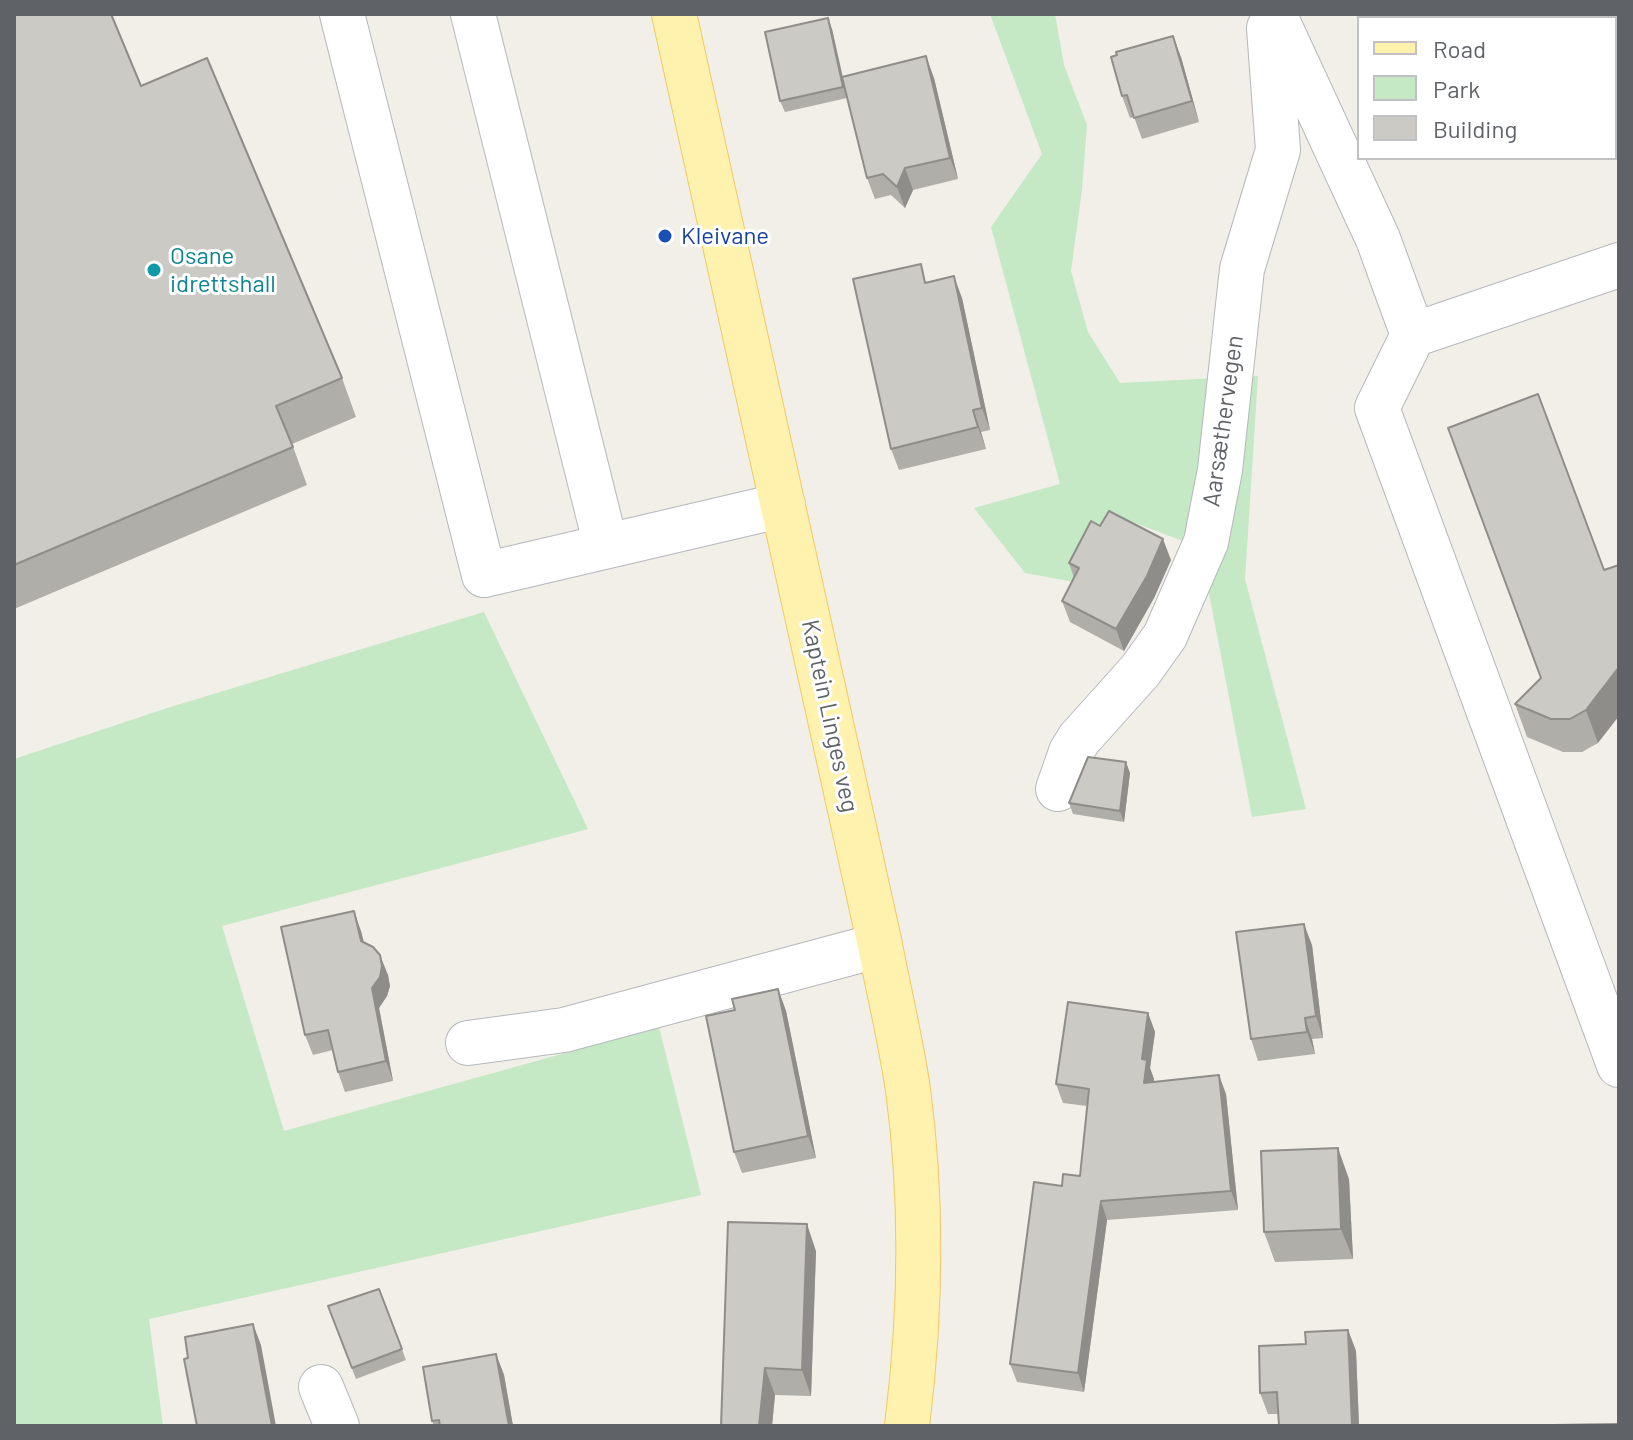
<!DOCTYPE html>
<html>
<head>
<meta charset="utf-8">
<style>
	body { margin:0 }
	#map { position:relative; width:1633px; height:1440px; overflow:hidden; background:#f1efe8; font-family:Barlow,sans-serif }
	canvas { display:block }
	.frame { position:absolute; inset:0; border:16px solid #5f6368; pointer-events:none }
	.legend { position:absolute; left:1357px; top:16px; width:260px; height:144px; box-sizing:border-box; background:#fff; border:2px solid #bfc1c3; margin:0; padding:10px 14px; list-style:none; font-size:24px; color:#5f6368 }
	.legend li { display:flex; align-items:center; gap:16px; height:40px }
	.legend b { width:40px; border:2px solid #bfc1c3 }
</style>
</head>
<body>
<div id="map">
<canvas width="1633" height="1440"></canvas>
<div class="frame"></div>
<ul class="legend">
<li><b style="height:10px;background:#fff2af"></b>Road</li>
<li><b style="height:22px;background:#c5e8c5"></b>Park</li>
<li><b style="height:22px;background:#cccac5"></b>Building</li>
</ul>
</div>
<script>
const ctx = document.querySelector('canvas').getContext('2d');
ctx.lineJoin = 'round';
function fillPath(path, color) { ctx.fillStyle = color; ctx.fill(path, 'evenodd'); }
function strokePath(path, color, width, dash) { ctx.strokeStyle = color; ctx.lineWidth = width; ctx.lineCap = dash ? 'butt' : 'round'; ctx.setLineDash(dash || []); ctx.stroke(path); }
function label(font, color, halo, rows, align = 'center') {
  ctx.font = font + ' Barlow,sans-serif'; ctx.lineWidth = 6; ctx.setLineDash([]); ctx.textBaseline = 'middle'; ctx.strokeStyle = halo; ctx.fillStyle = color; for (const [text, x, y, turn = 0] of rows) {
    ctx.save(); ctx.translate(x, y); ctx.rotate((+turn || 0) * Math.PI / 180); ctx.textAlign = isNaN(turn) ? turn : align; if (halo) ctx.strokeText(text, 0, 0); ctx.fillText(text, 0, 0); ctx.restore();
  }
}
fillPath(new Path2D(`
	M990 14H1055L1064 65 1087 125 1082 190 1071 271 1088 332 1120 383 1258 376 1245 579 1306 809 1252 817 1207 583 1183 541 1111 514 1074 582 1025 573 974 508 1060 484 991 227 1042 154Z
	M484 612 588 829 222 926 284 1131 659 1027 701 1195 149 1319 163 1426H14V759L164 709Z`), '#c5e8c5');
const minor = new Path2D(`
	M342 14 484 575 783 505
	M473 14 606 546
	M1274 14 1378 239 1413 335 1377 408 1619 1065
	M1413 335 1619 265
	M1058 789 1071 752 1079 739 1140 671 1165 636 1206 542 1220 470 1242 269 1278 150 1269 28
	M468 1043 564 1030 880 945
	M321 1387 337 1426`);
const major = new Path2D(`
	M674 14 880 945C889 993 901 1041 908 1090 923 1202 921 1314 907 1426`);
strokePath(minor, '#b5b8bc', 46);
strokePath(major, '#f2c960', 46);
strokePath(minor, '#fff', 44);
strokePath(major, '#fff2af', 44);
fillPath(new Path2D(`
	M14 14 141 86 342 378 356 417 292 444 307 485 14 609Z
	M832 29 843 77 934 78 958 179 913 190 905 208 891 195 875 199 867 178 847 98 785 112 780 101Z
	M1181 57 1199 122 1142 139 1134 117 1130 118 1122 96Z
	M928 282 962 298 990 430 981 432 986 449 899 470 891 449Z
	M1171 560 1154 598 1124 651 1070 622 1062 601 1074 578 1069 563Z
	M1604 570 1598 743 1582 752H1563L1527 737 1515 704 1541 679Z
	M1130 773 1124 822 1073 814 1069 803Z
	M361 931 364 942 388 975 390 986 387 996 379 1008 393 1081 345 1092 338 1072 333 1050 313 1055 305 1035Z
	M1312 945 1323 1038 1312 1039 1315 1054 1258 1061 1251 1039Z
	M778 989 786 1011 816 1158 742 1173 734 1152 735 1010Z
	M1148 1013 1155 1032 1150 1068 1154 1079 1153 1082 1226 1094 1238 1210 1107 1220 1084 1392 1017 1382 1010 1364 1062 1186 1080 1176 1087 1106 1063 1103 1056 1084Z
	M1349 1179 1353 1259 1275 1262 1264 1232Z
	M816 1251 811 1396 775 1395 772 1426H721Z
	M379 1289 406 1360 356 1379 328 1306Z
	M1348 1330 1356 1351 1359 1426H1279L1278 1414H1268L1260 1393Z
	M496 1354 504 1375 513 1426H434L432 1421Z`), '#afaea9');
fillPath(new Path2D(`
	M828 18 832 29 847 98 843 87Z
	M1173 36 1181 57 1199 122 1192 101Z
	M926 56 934 78 958 179 950 158Z
	M905 168 913 190 905 208 897 187Z
	M954 276 962 298 990 430 982 408Z
	M973 410 981 432 986 449 978 427Z
	M1163 539 1171 560 1154 598 1124 651 1116 629Z
	M1619 667V716L1598 743 1586 710Z
	M1126 762 1130 773 1124 822 1120 811Z
	M354 911 361 931 368 961 361 941Z
	M1304 924 1312 945 1323 1038 1316 1016Z
	M380 955 388 975 390 986 387 996 379 1008 393 1081 386 1061 372 988Z
	M778 989 786 1011 816 1158 808 1136Z
	M1148 1013 1155 1032 1150 1068 1154 1079 1151 1102 1144 1083 1142 1059Z
	M1305 1018 1312 1039 1315 1054 1307 1032Z
	M1219 1075 1226 1094 1238 1210 1231 1191Z
	M1338 1148 1349 1179 1353 1259 1341 1229Z
	M1101 1201 1107 1220 1084 1392 1078 1373Z
	M807 1224 816 1251 811 1396 802 1370Z
	M253 1324 261 1345 276 1426H272Z
	M1348 1330 1356 1351 1359 1426H1352Z
	M496 1354 504 1375 513 1426H509Z
	M765 1368 775 1395 772 1426H759Z`), '#8f8d8a');
const building = new Path2D(`
	M14 14H111L141 86 207 58 342 378 276 406 293 447 14 565Z
	M828 18 843 87 780 101 765 32Z
	M1173 36 1192 101 1134 118 1127 95 1122 96 1111 57 1117 55 1116 52Z
	M926 56 950 158 905 168 897 187 883 174 867 178 842 77Z
	M921 264 925 283 954 276 982 408 973 410 978 427 891 449 853 279Z
	M1538 394 1604 570 1619 565V667L1586 710 1570 719H1551L1515 704 1541 678 1448 428Z
	M1109 511 1163 539 1147 576 1116 629 1062 601 1079 568 1069 563 1091 521 1100 526Z
	M1088 757 1126 762 1120 811 1069 803Z
	M354 911 361 941 373 947 380 955 382 966 380 977 372 988 386 1061 338 1072 328 1030 305 1035 281 927Z
	M1304 924 1316 1016 1305 1018 1307 1032 1251 1039 1236 932Z
	M778 989 808 1136 734 1152 706 1016 735 1010 732 999Z
	M1068 1002 1148 1013 1142 1059 1147 1060 1144 1083 1219 1075 1231 1191 1101 1201 1078 1373 1010 1364 1034 1182 1062 1186 1063 1174 1080 1176 1089 1089 1056 1084Z
	M1338 1148 1341 1229 1264 1232 1261 1151Z
	M728 1222 807 1224 802 1370 765 1368 759 1426H721Z
	M379 1289 402 1349 352 1368 328 1306Z
	M253 1324 272 1426H197L184 1359 188 1358 185 1337Z
	M1348 1330 1352 1426H1279L1277 1392 1260 1393 1259 1346 1306 1344 1305 1332Z
	M496 1354 509 1426H440L439 1420 432 1421 423 1367Z
	M1619 1424V1426H1553V1425Z`);
fillPath(building, '#cccac5');
strokePath(building, '#8f8d8a', 2);
for (const [x, y, r, color] of [
	[665,236,8,"#1a4fb4"],
	[154,270,8,"#0f9aa8"]
]) { const dot = new Path2D(); dot.arc(x, y, r, 0, 2 * Math.PI); ctx.fillStyle = color; ctx.fill(dot); strokePath(dot, '#fff', 3); }
label('24px', '#164399', '#fff', [
	["Kleivane",681,236]
], 'left');
label('24px', '#0d838f', '#fff', [
	["Osane",170,256],
	["idrettshall",170,284]
], 'left');
label('24px', '#5f6368', '#fff', [
	["Aarsæthervegen",1223,421,-82],
	["Kaptein Linges veg",830,716,78]
]);
</script>
</body>
</html>
